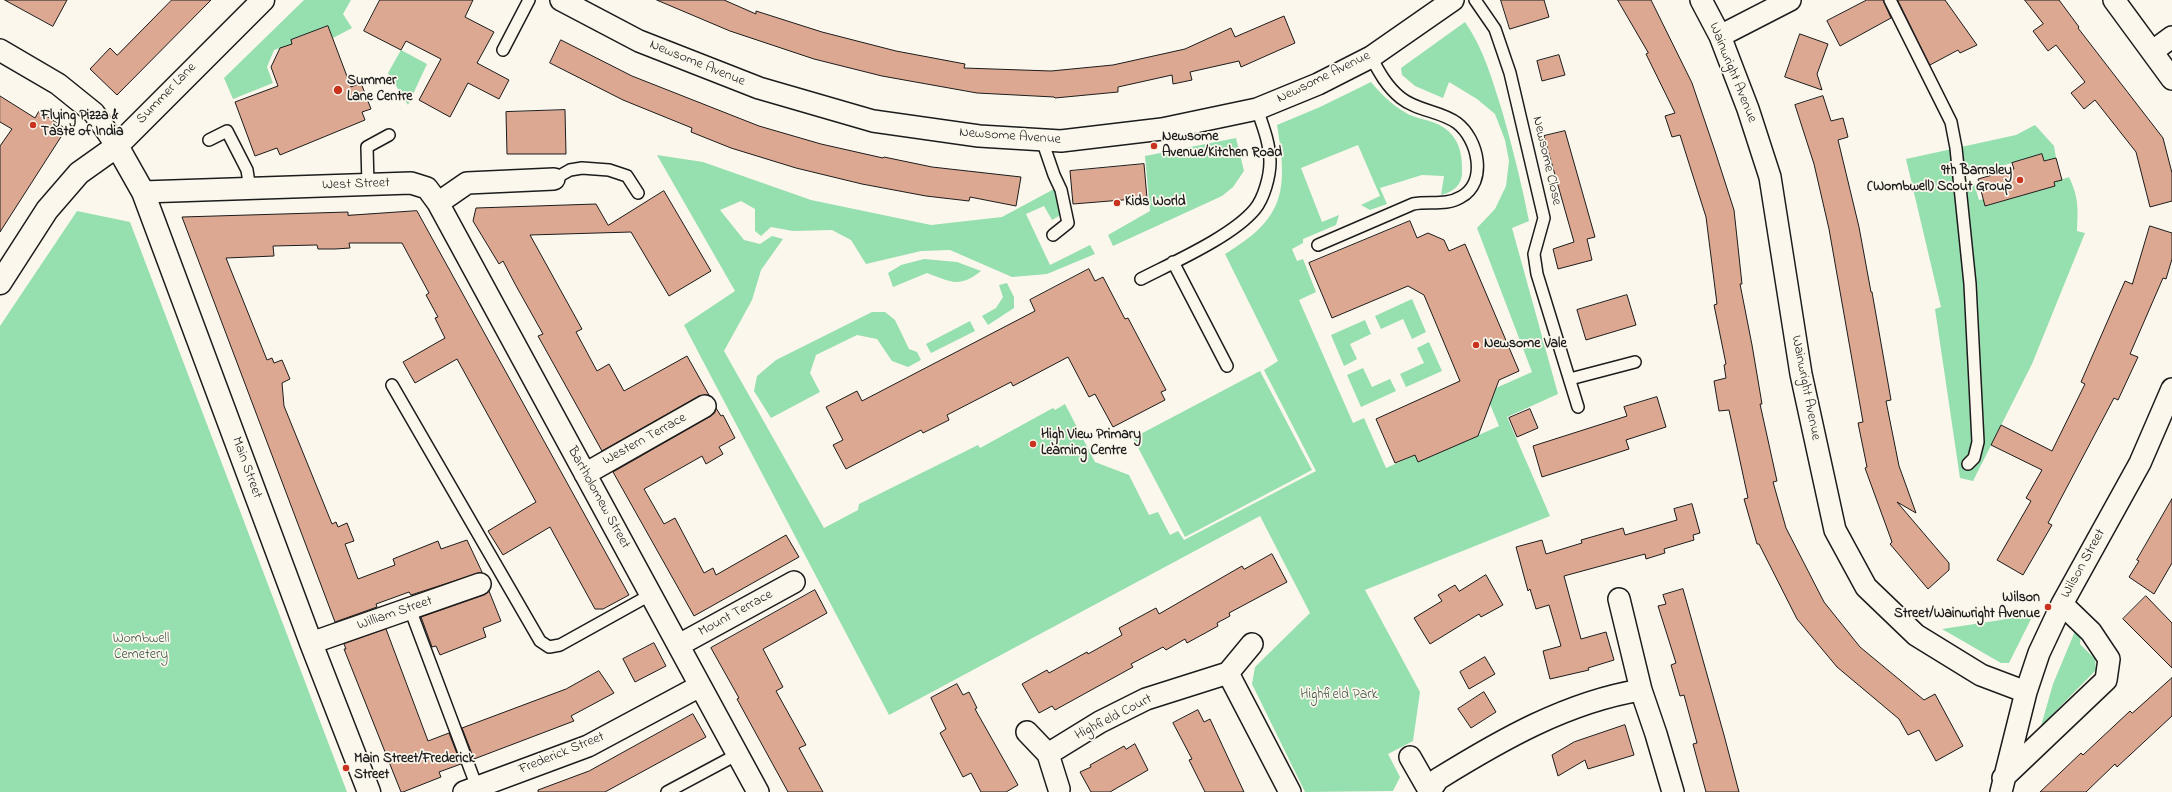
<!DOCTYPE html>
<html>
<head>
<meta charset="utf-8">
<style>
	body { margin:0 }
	canvas { display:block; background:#fbf7ec }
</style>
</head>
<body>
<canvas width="2172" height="792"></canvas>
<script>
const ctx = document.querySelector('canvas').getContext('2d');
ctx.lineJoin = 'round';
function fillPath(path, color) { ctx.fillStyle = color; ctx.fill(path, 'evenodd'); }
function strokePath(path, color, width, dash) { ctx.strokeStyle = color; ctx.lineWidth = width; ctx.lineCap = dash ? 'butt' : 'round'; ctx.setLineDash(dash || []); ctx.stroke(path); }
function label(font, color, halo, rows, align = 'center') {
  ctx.font = font + ' "Indie Flower",sans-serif'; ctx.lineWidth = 3.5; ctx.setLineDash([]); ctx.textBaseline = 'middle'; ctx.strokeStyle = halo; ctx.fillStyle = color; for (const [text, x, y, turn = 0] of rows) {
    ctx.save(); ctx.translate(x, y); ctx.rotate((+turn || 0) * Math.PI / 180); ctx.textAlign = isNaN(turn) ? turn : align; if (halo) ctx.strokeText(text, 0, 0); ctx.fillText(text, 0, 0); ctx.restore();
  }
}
fillPath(new Path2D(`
	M304 0H351L343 14 352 28 333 38 328 26 291 40 292 44 274 50 267 67 273 83 233 99 224 78Z
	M1465 22C1484 49 1493 82 1503 114 1513 150 1522 185 1529 221L1512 228 1558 394 1507 417 1550 516 1365 590 1420 692 1413 741 1388 754 1400 777 1393 791 1305 792 1252 684 1255 667 1310 613 1260 516 889 715 684 325 735 291 657 155 703 162 811 200 931 225 1002 217 1054 189 1059 202V216L1052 220 1044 206 1026 214 1050 265 1090 245 1095 254 1047 274 1012 277 950 250 921 251 866 264 851 240 832 230 793 231 771 227 761 236 755 231V209L741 201 720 210 744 240 760 244 772 236 783 239 761 270 752 300 724 351 824 528 858 510 859 504 978 445 980 448 1053 408 1055 410 1065 404 1095 462 1129 475 1149 515 1158 512 1170 535 1178 531 1184 540 1316 471 1264 370 1278 361 1225 254C1285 218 1288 191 1277 125L1320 107 1371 82C1381 94 1392 105 1406 113 1414 118 1426 119 1435 123 1457 132 1463 150 1462 173 1462 185 1453 192 1441 195L1444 176 1422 175 1380 188 1387 204 1370 210 1361 205 1380 196 1358 145 1301 168 1322 222 1339 215 1336 225 1303 239V243L1292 249 1297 261 1303 259 1316 292 1299 300 1353 423 1364 418 1386 468 1415 455 1418 462 1499 426 1490 404 1496 388 1532 372 1477 228 1495 209 1506 186 1509 161 1505 140 1495 114 1477 99 1449 82 1443 98 1415 86 1402 75 1401 68Z
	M401 50 427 64 408 105 388 73Z
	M2035 125 2054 146 2056 158 2044 161 2042 154 1978 173 1976 168 1965 171 1967 184 1974 183 1979 200 1984 199 1986 206 2055 186 2054 182 2069 177C2079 198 2078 209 2077 231L2085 233 2032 364 1973 481 1960 478 1935 309 1941 307 1906 159 2016 135Z
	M1236 138 1244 171 1233 187 1222 196 1113 246 1108 235 1150 211 1145 156Z
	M77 211 130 222 347 792H0V326Z
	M924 259 957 262 981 271C959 289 949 281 927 273L893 287 888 273 901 265Z
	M1007 283 1014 297V308L988 325 982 316 996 308 1003 297 999 285Z
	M1412 299 1426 332 1412 339 1403 319 1381 329 1375 316Z
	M872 312H885L895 320 909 349 917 352 921 360 908 367 892 361 877 339 857 335 816 355 810 373 820 392 771 418 754 391 757 376 776 360Z
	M1365 320 1371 334 1350 344 1357 359 1344 366 1331 335Z
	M970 321 975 331 931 353 926 344Z
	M1429 342 1442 371 1406 387 1400 374 1424 363 1417 348Z
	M1363 368 1372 387 1390 379 1396 391 1361 407 1347 375Z
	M1260 371 1312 470 1185 537 1133 438Z
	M2033 615 2009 663H2001L1942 629Z
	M2076 629 2081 631 2080 644 2095 659 2096 670 2041 726 2053 684Z`), '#96dfaf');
const building = new Path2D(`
	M5 0H67L53 26Z
	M172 0H211L117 95 90 69 110 48 117 55Z
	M380 0H473L465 17 494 32 477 63 509 80 499 99 468 83 450 117 419 100 441 59 406 41 401 50 364 31Z
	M657 0H724L756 14V11L822 32 896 51 965 64 964 68 1051 71 1113 65 1185 49 1231 28 1235 37 1284 16 1295 43 1241 67 1239 61 1190 72 1192 80 1173 84 1172 75 1118 87V92L1055 98 1054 97 977 93 882 76 814 59 730 31Z
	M1501 0H1544L1549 17 1510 29Z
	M1618 0H1651L1692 83 1715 151 1734 210 1742 284H1740L1752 345 1762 404H1760L1777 481 1773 482 1786 528 1824 602 1860 647 1924 700 1935 694 1963 746 1936 761 1919 730 1908 735 1899 719 1837 667 1797 619 1759 544H1757L1744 499 1748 498 1729 410 1719 411 1714 381 1726 378 1724 365 1726 364 1714 305 1717 304 1706 217 1680 135 1672 137 1665 116 1675 113 1646 54 1648 53Z
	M1867 0H1883L1891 18 1840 46 1827 21Z
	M1898 0H1945L1977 45 1960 53 1958 50 1930 65Z
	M2025 0H2059L2079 27 2078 28 2163 138 2172 173V201L2150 207 2136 152 2095 100 2084 109 2071 93 2085 82 2056 45 2048 51 2033 31 2043 24Z
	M328 26 351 87 361 83 371 109 362 112 365 120 280 155 277 148 255 156 235 102 278 86 271 67 280 48 292 44 291 40Z
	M1800 34 1828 44 1817 74 1822 90 1785 77Z
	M561 40 632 76 759 126 821 144 883 158 884 157 932 167 1021 177 1016 206 970 197 969 201 926 196 862 184 796 168 731 148 691 132 692 128 623 100 550 63Z
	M1559 55 1565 75 1542 81 1537 61Z
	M0 96 35 118 39 111 66 129 0 232V146L12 129 0 122Z
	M1823 96 1831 121 1843 118 1848 137 1838 140 1859 227 1871 292H1872L1891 400 1886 401 1899 466 1916 513 1897 502 1949 563V570L1928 589 1890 544 1892 542 1865 468 1867 467 1858 423 1863 422 1829 229 1814 164 1795 105Z
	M565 110 566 154H507L506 112Z
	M1565 131 1595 237 1587 239 1592 260 1558 269 1553 249 1574 242 1544 136Z
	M2042 154 2044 161 2056 158 2062 180 2054 182 2055 186 1985 206 1978 179 2014 169 2012 163Z
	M1144 164 1147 198 1073 204 1070 171Z
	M664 191 711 271 669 296 631 232 530 235 582 329 576 332 597 371 609 364 624 391 687 356 709 395 699 396 602 451 538 336 543 334 515 284 503 261 499 264 473 221 476 208 596 204 608 225Z
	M417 211 629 595 603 609H595L550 527 503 555 488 531 536 502 457 359 415 383 403 362 445 338 435 318 438 317 426 295 429 293 402 243H349L350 248 335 249H318L317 245 273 246 274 256 226 258 267 360 272 358 274 363 282 360 290 379 282 383 284 406 332 524 336 522 338 527 347 523 354 541 345 544 358 579 395 565 393 559 438 541 441 549 467 540 482 572 411 595 409 592 376 604 377 607 335 622 182 217 348 212V215Z
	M1410 221 1417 238 1428 233 1444 240 1449 251 1465 244 1519 371 1499 380 1478 436 1418 462 1415 455 1395 463 1376 419 1460 381 1424 295 1408 286 1332 318 1309 263Z
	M2150 226 2172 233V259L2166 279 2163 278 2130 354 2138 357 2118 400 2114 398 2048 523 2052 525 2023 575 1997 560 2031 501 2026 498 2042 470 1991 445 2001 425 2052 451 2085 384 2081 382 2125 281 2132 284Z
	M1089 269 1095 281 1103 277 1125 319 1128 318 1166 390 1161 392 1165 400 1113 427 1095 394 1089 397 1068 357 1013 386 1011 382 947 415 949 420 923 433 921 430 846 469 833 445 843 440 826 407 857 391 862 401 1035 311 1030 300Z
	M1627 295 1636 325 1586 340 1577 310Z
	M1657 397 1666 427 1626 440 1629 449 1542 477 1533 446 1627 416 1624 407Z
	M716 408 721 416 723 415 735 438 719 447 723 454 706 464 702 456 644 489 664 524 675 518 704 573 713 568 716 575 786 535 799 557 694 616 613 472 711 416Z
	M1530 409 1538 428 1517 437 1509 418Z
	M2172 499V563L2154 594 2129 577 2139 561 2137 560Z
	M1692 504 1700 533 1693 535 1694 540 1664 549 1665 553 1646 559 1645 554 1564 576 1581 639 1606 632 1614 660 1588 668 1589 670 1550 679 1543 651 1561 646 1549 605 1536 609 1530 589 1528 591 1516 547 1542 540 1546 554 1582 543 1581 540 1623 528 1625 535 1677 520 1674 509Z
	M1272 554 1287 582 1229 613 1230 616 1217 623 1218 626 1187 643 1185 639 1166 650 1163 647 1131 664 1133 667 1055 710 1052 706 1039 713 1022 684 1047 670 1049 673 1087 652 1088 654 1122 635 1119 628 1156 608 1159 614 1242 566 1244 569Z
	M1486 575 1503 605 1481 617 1479 614 1430 644 1414 618 1442 601 1438 595 1455 585 1459 591Z
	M1683 589 1724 735 1739 792H1706L1697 759 1693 744 1697 743 1684 695 1680 696 1671 665 1676 663 1658 606 1666 604 1663 595Z
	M815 590 827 613 763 649 783 687 776 691 806 745 799 748 823 792H788L737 699 739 698 711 648Z
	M489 591 501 621 483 628 486 637 440 655 436 646 432 647 421 617 484 595Z
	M2146 596 2172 623V668L2123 619Z
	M386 629 428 741 449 733 461 764 439 772 441 777 403 792H401L344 649H346L344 644Z
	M654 643 666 666 635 682 623 659Z
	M1485 657 1495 674 1469 689 1460 672Z
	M599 671 614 693 571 716 574 721 474 759 462 728 566 689Z
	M2172 678V716L2117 767 2115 764 2086 792H2040L2081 753 2083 755 2130 711 2132 713Z
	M957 684 963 695 969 692 977 708 975 709 1018 785 1006 792H981L971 773 963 777 940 733 946 729 931 698Z
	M1484 692 1496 712 1471 728 1458 709Z
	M1198 710 1204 722 1210 719 1244 792H1205L1189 760 1192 759 1173 723Z
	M693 714 706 737 605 792H538V790L589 771Z
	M1625 725 1634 755 1588 769 1585 760 1558 776 1552 755 1574 742Z
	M1135 744 1148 770 1110 792H1091L1080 772 1091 767 1090 765 1124 746 1126 749Z`);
fillPath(building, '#dda892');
strokePath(building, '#1c1c1c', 1);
const lane = new Path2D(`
	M1475 0 1495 29 1510 73 1544 218 1534 254 1537 274 1578 407
	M1890 0 1951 122 1956 148 1970 284 1978 442 1974 458 1968 464
	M503 50 529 0
	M209 140 227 131 247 170 250 189
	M1042 140 1054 175 1061 190 1068 223 1053 235
	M554 179 570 170 582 168 609 170 627 176 638 193
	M368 185 367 147 389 135
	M1318 245 1413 204C1430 201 1446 206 1461 197 1488 182 1478 139 1457 123 1441 111 1417 111 1401 98 1387 87 1379 72 1371 57
	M1173 262 1227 366
	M1141 279C1174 262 1233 236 1255 209 1264 198 1270 176 1270 162 1270 144 1263 126 1257 109
	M1570 379 1635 362
	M392 385 540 641 549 647 560 645 650 595
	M410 609 478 790
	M667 792 738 754`);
const street = new Path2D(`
	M561 0 639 41 759 88 873 121 979 136 1061 141 1162 129 1257 109 1318 84 1371 57 1453 0
	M1701 0 1720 36 1748 109 1770 177 1801 374 1835 530 1866 587 1916 635 1981 675 2026 692
	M2114 0 2172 79
	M1720 36 1790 0
	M0 50 58 84 94 113 117 146
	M2153 51 2172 37
	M143 192 411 183 427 188 438 203 467 183 554 179
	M438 203 758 792
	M585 474 705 406
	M1619 599 1641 690
	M311 643 480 584
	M679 645 794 582
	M1228 673 1252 644
	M1027 732 1048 754
	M1410 757 1430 792
	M2003 778 2106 680 2109 659 2091 632 2062 604
	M1059 789 1048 754 1100 722 1146 699 1228 673 1290 792
	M1430 791 1438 779C1501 740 1567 702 1641 690L1656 734 1673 792
	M464 792 588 746 700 686
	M2001 792 2026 692 2039 653 2062 604 2140 463 2172 389`);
const secondary = new Path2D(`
	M117 146 143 192 311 643 369 792
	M0 283 47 210 79 173 117 146 263 0`);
strokePath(lane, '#1c1c1c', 14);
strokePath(street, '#1c1c1c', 24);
strokePath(secondary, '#1c1c1c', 25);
strokePath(lane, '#fbf7ec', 11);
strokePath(street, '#fbf7ec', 21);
strokePath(secondary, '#fbf7ec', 22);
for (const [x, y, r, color] of [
	[338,90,5,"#c8321e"],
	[33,125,4,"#c8321e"],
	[1154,146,4,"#c8321e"],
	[2020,180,4,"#c8321e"],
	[1117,203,4,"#c8321e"],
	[1476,345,4,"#c8321e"],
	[1033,444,4,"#c8321e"],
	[2048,607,4,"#c8321e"],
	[346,768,4,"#c8321e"]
]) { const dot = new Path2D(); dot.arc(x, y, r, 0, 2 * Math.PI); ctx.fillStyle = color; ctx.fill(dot); strokePath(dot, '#fbf7ec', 1.5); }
label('14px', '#1c1c1c', '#fbf7ec', [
	["Newsome Avenue",697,64,22],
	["Wainwright Avenue",1732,73,68],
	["Newsome Avenue",1324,78,-26],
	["Summer Lane",167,94,-46],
	["Newsome Avenue",1010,137,4],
	["Newsome Close",1546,161,77],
	["West Street",356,185,-2],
	["Wainwright Avenue",1805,388,79],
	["Western Terrace",645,440,-29],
	["Main Street",246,468,70],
	["Bartholomew Street",598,498,61],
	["Wilson Street",2084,564,-61],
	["William Street",395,614,-19],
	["Mount Terrace",736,614,-29],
	["Highfield Court",1114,718,-27],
	["Frederick Street",562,754,-22]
]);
label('bold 14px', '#1c1c1c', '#fbf7ec', [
	["Summer",347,82],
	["Lane Centre",347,98],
	["Flying Pizza &",41,117],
	["Taste of India",41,133],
	["Newsome",1162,138],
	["Avenue/Kitchen Road",1162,154],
	["9th Barnsley",2012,172,"right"],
	["(Wombwell) Scout Group",2012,188,"right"],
	["Kids World",1125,203],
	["Newsome Vale",1484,345],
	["High View Primary",1041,436],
	["Learning Centre",1041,452],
	["Wilson",2040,599,"right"],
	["Street/Wainwright Avenue",2040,615,"right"],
	["Main Street/Frederick",354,760],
	["Street",354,776]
], 'left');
label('14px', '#415648', '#fbf7ec', [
	["Wombwell",141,640],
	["Cemetery",141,656],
	["Highfield Park",1339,696]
]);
</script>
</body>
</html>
